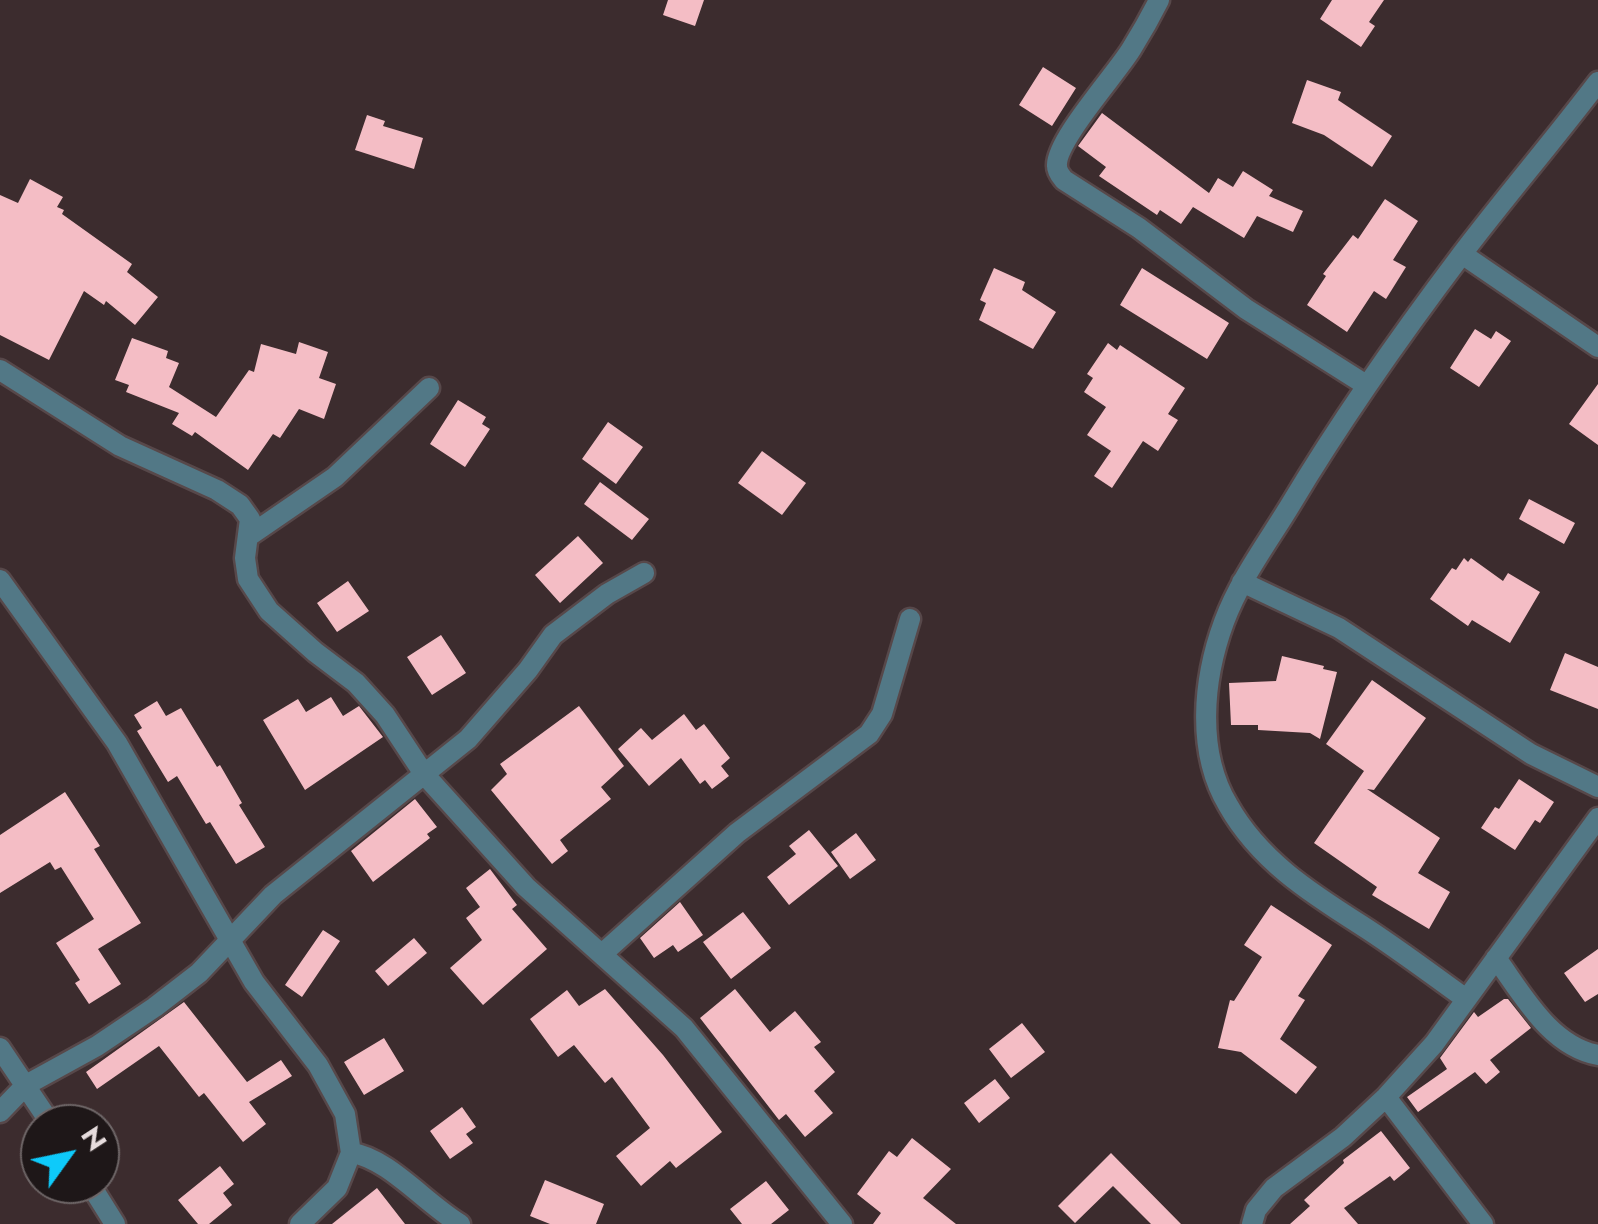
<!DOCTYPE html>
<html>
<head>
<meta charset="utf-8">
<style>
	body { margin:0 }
	#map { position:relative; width:1598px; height:1224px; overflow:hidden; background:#3c2c2e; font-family:Jost,sans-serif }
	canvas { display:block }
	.north { position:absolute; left:20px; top:1104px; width:100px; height:100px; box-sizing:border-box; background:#1e1718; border:2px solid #6e6667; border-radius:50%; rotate:57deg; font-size:28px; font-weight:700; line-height:40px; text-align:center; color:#e6dcdd }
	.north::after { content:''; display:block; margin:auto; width:35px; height:45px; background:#0ecafa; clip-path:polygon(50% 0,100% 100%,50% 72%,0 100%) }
</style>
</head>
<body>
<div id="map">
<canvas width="1598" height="1224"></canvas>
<div class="north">N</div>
</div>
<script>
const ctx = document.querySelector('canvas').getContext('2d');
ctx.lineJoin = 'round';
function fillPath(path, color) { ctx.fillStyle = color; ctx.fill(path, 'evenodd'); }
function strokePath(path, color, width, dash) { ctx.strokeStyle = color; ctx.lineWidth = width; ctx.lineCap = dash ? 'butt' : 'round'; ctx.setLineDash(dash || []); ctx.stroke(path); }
fillPath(new Path2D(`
	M668 0H704L695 26 663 15Z
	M1332 0H1384L1369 22 1375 26 1361 47 1320 19Z
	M1043 67 1076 88 1052 126 1019 105Z
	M1307 80 1341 92 1338 100 1392 136 1372 167 1324 135 1292 123Z
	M1102 113 1209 193 1218 178 1233 187 1243 171 1273 190 1269 196 1303 211 1293 232 1257 216 1244 238 1193 207 1181 224 1160 210 1157 215 1099 176 1106 167 1078 146Z
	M367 115 385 121 383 126 423 138 414 169 355 150Z
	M30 179 63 197 57 207 64 210 62 214 132 264 127 272 158 297 135 325 106 301 104 305 84 291 49 360 0 335V195L18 203Z
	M1385 199 1418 221 1393 260 1406 267 1386 299 1374 291 1347 332 1307 305 1326 276 1323 274 1353 235 1358 239Z
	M994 268 1025 282 1022 290 1056 312 1033 349 979 320 986 303 980 300Z
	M1142 268 1229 323 1207 359 1120 305Z
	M1475 329 1491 339 1496 331 1511 341 1479 387 1450 368Z
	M132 338 168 351 166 358 179 363 169 387 216 417 249 370 254 372 261 344 296 354 299 342 328 352 319 378 336 384 324 419 299 409 280 438 273 434 248 470 195 432 192 436 172 424 179 413 126 392 129 385 115 380Z
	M1108 343 1117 350 1120 345 1185 388 1168 414 1178 420 1158 451 1143 441 1112 488 1094 476 1111 451 1087 435 1106 407 1084 392 1093 378 1087 374Z
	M1598 384V445L1569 424Z
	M458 400 486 417 482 424 490 429 465 467 430 444Z
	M608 422 643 447 616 484 582 459Z
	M762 451 806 483 782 515 738 483Z
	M600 482 649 519 632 540 584 504Z
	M1529 499 1575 523 1564 544 1519 519Z
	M578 536 603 563 560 603 535 575Z
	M1464 558 1468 562 1471 558 1503 581 1508 573 1540 592 1510 643 1472 620 1468 626 1430 599 1452 568 1456 570Z
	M348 581 369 611 337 632 317 603Z
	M441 635 466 673 432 695 407 657Z
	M1565 653 1598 667V709L1550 690Z
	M1282 656 1324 666 1323 669 1337 672 1320 739 1310 733 1258 730V725H1231L1229 683 1276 681Z
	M1372 680 1426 718 1374 790 1367 789 1440 838 1418 873 1450 892 1429 929 1372 895 1377 887 1314 843 1364 771 1326 744Z
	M331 697 343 716 359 706 383 737 305 790 263 720 298 699 306 712Z
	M157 701 166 716 181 708 217 767 220 765 242 803 239 805 265 847 236 864 210 822 206 824 177 776 168 782 137 731 142 728 134 715Z
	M579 706 624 766 601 787 611 799 560 840 568 851 552 864 491 790 507 774 500 764Z
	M684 714 696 730 704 724 730 758 721 766 729 776 712 789 705 780 700 784 681 758 649 786 618 749 641 728 652 740Z
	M1519 779 1554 802 1540 823 1535 820 1515 850 1481 828 1495 807 1499 809Z
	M65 792 100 846 94 849 141 923 98 949 121 984 89 1004 75 983 80 980 56 943 94 919 61 867 55 870 50 862 0 893V835Z
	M415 799 437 827 427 834 430 838 373 882 351 851Z
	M809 830 838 866 789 905 767 877 796 854 789 846Z
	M856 833 876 860 850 879 831 852Z
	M490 869 517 905 512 909 547 949 483 1005 450 968 482 940 466 918 480 907 466 888Z
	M680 902 703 935 678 952 673 945 654 958 640 938Z
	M1271 905 1332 945 1298 996 1305 1000 1280 1039 1317 1067 1296 1094 1241 1052 1218 1048 1230 1000 1234 1001 1262 957 1244 945Z
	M743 912 771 948 731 979 703 942Z
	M323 930 340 941 302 997 285 985Z
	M414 938 427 953 388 986 375 971Z
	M1598 949V994L1585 1002 1564 973Z
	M605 989 663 1055 722 1132 676 1168 670 1161 641 1186 616 1156 650 1128 612 1077 605 1083 574 1045 558 1057 530 1019 567 990 579 1006Z
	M735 989 770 1032 795 1011 821 1042 814 1047 835 1072 814 1091 833 1113 805 1137 786 1114 779 1120 700 1018Z
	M1504 999H1508L1531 1028 1490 1060 1500 1072 1486 1084 1475 1072 1418 1112 1407 1097 1447 1069 1440 1058 1474 1012 1478 1017Z
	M184 1002 247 1082 281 1060 292 1076 249 1102 266 1124 243 1142 204 1093 199 1097 159 1046 97 1089 86 1072Z
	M1022 1023 1045 1052 1011 1078 989 1049Z
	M384 1038 404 1071 364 1095 344 1062Z
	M995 1079 1010 1098 979 1123 964 1103Z
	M462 1107 476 1127 466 1134 473 1143 450 1159 430 1131Z
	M1381 1131 1410 1168 1394 1181 1390 1176 1344 1208 1358 1224H1290L1310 1206 1304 1200 1344 1163 1343 1160Z
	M912 1138 951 1169 923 1198 956 1224H873L881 1213 857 1194 889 1151 897 1157Z
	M1111 1153 1181 1224H1151L1113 1186 1075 1223 1058 1206Z
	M220 1166 234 1184 223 1193 232 1205 209 1224H198L178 1200Z
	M545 1180 604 1204 596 1224H550L530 1216Z
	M766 1181 789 1210 771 1224H742L730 1209Z
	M377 1188 405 1224H332Z`), '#f4bdc5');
const minor = new Path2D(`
	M1159 0C1151 16 1142 32 1132 48 1118 72 1055 141 1057 166 1057 172 1061 176 1064 180L1139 228 1246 309 1366 385
	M1462 254 1598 347
	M0 370 120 446 217 490 240 505 250 519 245 558 248 579 269 611 315 652 356 683 385 715 424 774 526 887 684 1028 842 1224
	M249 536 335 477 429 388
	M0 580 117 743 254 982 318 1065 345 1114 351 1153 337 1188 300 1224
	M1242 582 1339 628 1531 754 1598 787
	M602 954 737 833 869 734 882 714 910 619
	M1496 958C1523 995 1550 1046 1598 1055
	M1466 999C1431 974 1397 948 1361 925 1309 892 1259 860 1228 805 1196 751 1203 679 1224 622 1240 579 1268 542 1291 504 1343 417 1401 335 1462 254 1506 196 1554 140 1598 82
	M0 1048 51 1124
	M1386 1097 1483 1224
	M0 1112 26 1085 97 1046 155 1007 199 973 273 895 468 739 528 670 553 635 607 594 644 573
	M351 1153C387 1157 426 1204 460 1224
	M90 1184 115 1224
	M1252 1224 1256 1210 1274 1188 1343 1137 1386 1097 1434 1044 1598 818`);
strokePath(minor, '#57484a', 25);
strokePath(minor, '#527886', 20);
</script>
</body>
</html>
